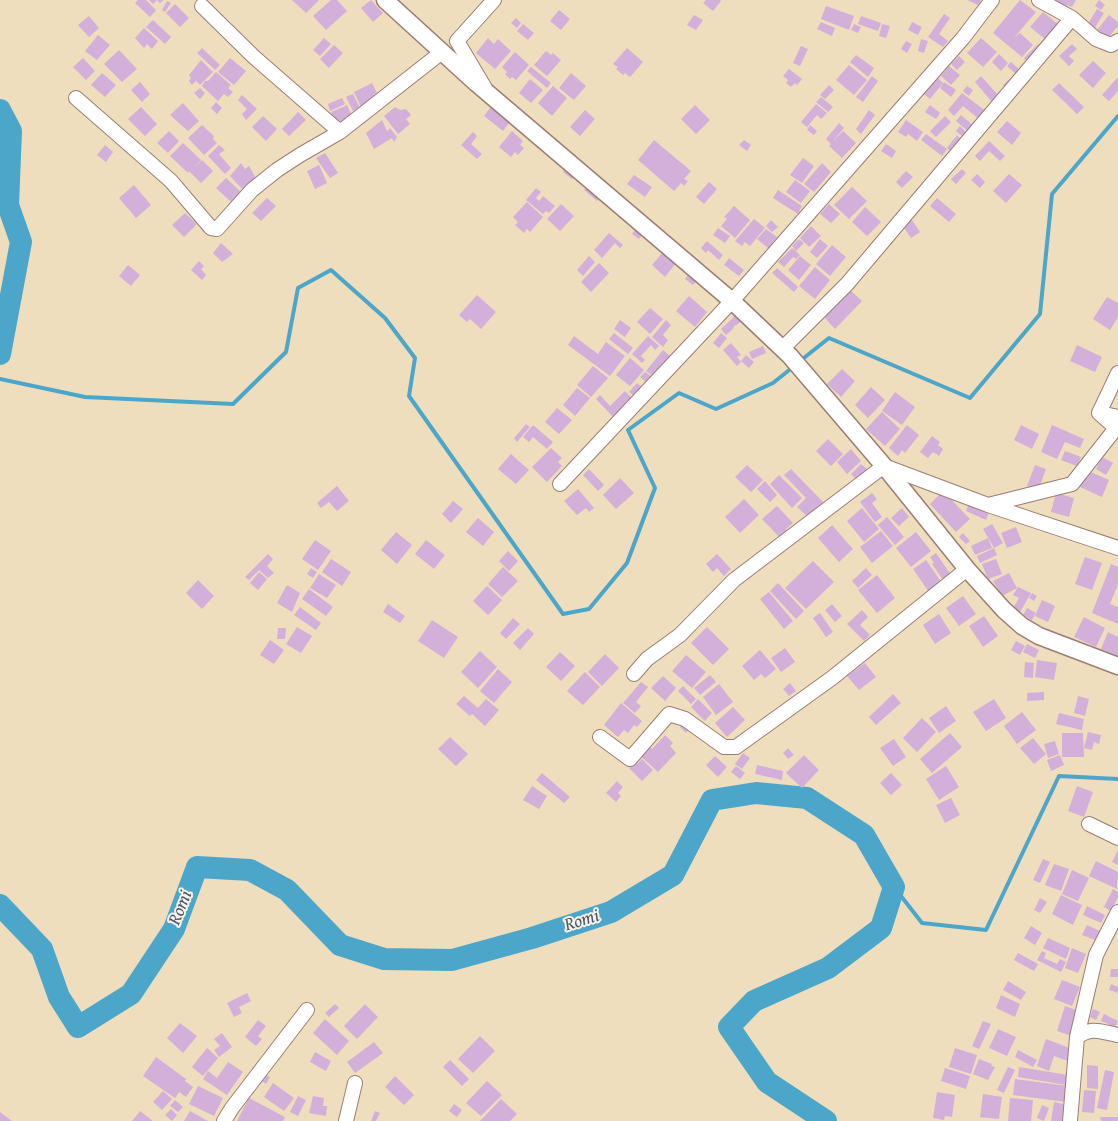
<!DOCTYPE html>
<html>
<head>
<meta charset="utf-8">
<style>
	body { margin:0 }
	canvas { display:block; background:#eedebd }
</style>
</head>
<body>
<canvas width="1118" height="1121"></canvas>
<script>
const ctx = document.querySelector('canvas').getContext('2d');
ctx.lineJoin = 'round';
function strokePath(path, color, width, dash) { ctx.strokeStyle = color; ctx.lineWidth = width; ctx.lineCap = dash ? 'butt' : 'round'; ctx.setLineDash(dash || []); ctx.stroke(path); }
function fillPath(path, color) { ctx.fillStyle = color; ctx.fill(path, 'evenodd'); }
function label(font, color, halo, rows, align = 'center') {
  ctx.font = font + ' "Gentium Book Plus",serif'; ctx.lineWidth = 4; ctx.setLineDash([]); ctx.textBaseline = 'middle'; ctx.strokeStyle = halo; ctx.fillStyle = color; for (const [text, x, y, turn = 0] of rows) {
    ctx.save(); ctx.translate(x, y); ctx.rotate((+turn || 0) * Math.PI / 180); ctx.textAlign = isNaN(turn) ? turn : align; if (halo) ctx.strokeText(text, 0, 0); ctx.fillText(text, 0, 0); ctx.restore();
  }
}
strokePath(new Path2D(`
	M800 361 829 338 970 398 1040 314 1052 194 1118 116
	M0 379 85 397 233 404 286 352 298 288 331 270 385 318 415 358 409 396 563 614 589 609 627 563 655 488 628 430 679 393 716 409 773 383 793 367
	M894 887 922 923 986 930 1059 776 1118 779`), '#4ca6ca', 4);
strokePath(new Path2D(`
	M0 110 11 131 8 205 21 242 0 354
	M0 905 42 949 59 997 78 1027 131 994 174 929 197 867 250 870 287 890 340 945 384 959 452 960 532 938 611 912 673 875 712 800 756 793 807 798 864 835 894 887 881 928 828 968 754 1001 729 1027 767 1082 826 1121`), '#4ca6ca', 22);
fillPath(new Path2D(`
	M138 0H146L156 10 150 17 135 3Z
	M149 0H164L160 3 157 0 153 4Z
	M292 0H319L306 13Z
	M331 0H337L347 11 326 30 313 16Z
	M371 0 383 13 373 22 361 8Z
	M706 0H720L721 1 713 11 703 3Z
	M967 0H981L978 5Z
	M1020 0 1036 12 1014 38 1020 33 1033 45 1022 57 993 33Z
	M1048 0H1076L1072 7 1067 5 1064 11Z
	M1099 0 1105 5 1101 10 1095 6Z
	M167 1 171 3 165 12 162 10Z
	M175 4 189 18 180 27 166 13Z
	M826 6 854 16 849 30 821 19Z
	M1097 9 1104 13 1093 31 1086 27Z
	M559 10 570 19 561 30 550 21Z
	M1043 12 1058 24 1045 39 1030 27Z
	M944 14 950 18 939 34 948 41 943 47 928 37Z
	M694 15 703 20 696 30 687 25Z
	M1109 15 1118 22V26L1108 38 1097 30Z
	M89 16 99 28 89 37 78 25Z
	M861 16 881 23 878 31 858 24Z
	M516 18 521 23 517 28 511 23Z
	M153 20 171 37 165 44 146 27Z
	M821 22 835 28 832 36 817 29Z
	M912 22 922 27 918 35 908 30Z
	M523 24 534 33 528 40 517 31Z
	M854 24 861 27 858 33 851 30Z
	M882 24 890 26 886 38 879 36Z
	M144 28 158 41 152 49 147 44 144 48 135 38Z
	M98 35 110 45 97 60 85 51Z
	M324 38 331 44 320 56 313 50Z
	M488 38 494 44 498 39 511 51 495 69 476 53Z
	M981 38 997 52 983 67 967 53Z
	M921 39 928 41 924 53 918 51Z
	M906 41 912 44 907 53 901 49Z
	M1038 44 1044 49 1030 64 1024 58Z
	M1072 44 1077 49 1069 56 1074 61 1069 66 1059 56Z
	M334 45 343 53 329 68 320 59Z
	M801 46 808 49 800 66 793 63Z
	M202 48 220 65 215 70 197 53Z
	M627 48 643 62 630 77 625 73 623 75 616 69 618 67 613 64Z
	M119 50 137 69 122 82 104 64Z
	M546 51 551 55 553 53 561 60 547 76 534 65Z
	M515 52 529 65 516 80 512 77 510 79 505 74 507 72 502 67Z
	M999 54 1008 63 1001 71 992 62Z
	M856 55 874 68 868 77 850 62Z
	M959 56 965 62 957 70 951 64Z
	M83 58 95 71 86 80 73 67Z
	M230 58 246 71 234 85 218 72Z
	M201 60 213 72 200 85 196 81 192 85 189 81 191 78 189 75Z
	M1093 61 1106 73 1093 88 1079 75Z
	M1011 62 1021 71 1017 75 1007 66Z
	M849 65 867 80 854 95 836 80Z
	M949 66 960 75 951 85 941 76Z
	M531 67 551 83 547 88 527 71Z
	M789 69 802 79 797 85 795 83 791 87 786 83 788 80 783 76Z
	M216 72 231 85 228 88 233 92 228 97 224 94 218 101 202 86 205 81H208Z
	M102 73 116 85 105 97 91 85Z
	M571 73 586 86 574 100 559 88Z
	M872 76 878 81 863 102 856 97Z
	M981 76 999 96 992 102 975 82Z
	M1012 77 1017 82 1007 90 1003 85Z
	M1118 77V91L1109 101 1102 95Z
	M938 78 943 83 930 99 924 94Z
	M530 79 543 90 531 103 519 93Z
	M140 82 150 94 142 102 131 90Z
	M944 82 956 90 951 97 940 88Z
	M372 83 377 93 374 94 377 100 361 107 354 92Z
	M1059 83 1084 107 1077 114 1052 90Z
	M829 85 834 90 825 99 820 95Z
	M553 86 567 98 552 116 538 103Z
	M967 86 973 90 969 96 963 91Z
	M200 88 205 93 200 99 194 93Z
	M962 93 987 112 980 120 963 106 954 116 948 110Z
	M353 94 360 108 353 111 346 97Z
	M242 95 257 109 246 120 242 114 247 109 238 100Z
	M821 97 833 107 828 112 816 102Z
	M342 98 345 104 330 111 328 104Z
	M216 102 222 108 217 114 211 108Z
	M183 103 199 121 188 131 170 115Z
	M816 104 827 113 821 119 817 115 807 127 801 122Z
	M347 105 352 116 336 123 331 112Z
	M492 105 511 120 503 131 484 116Z
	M695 105 710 120 696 134 681 119Z
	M930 105 940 113 936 119 925 112Z
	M141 107 157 124 145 136 128 119Z
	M395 107 400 110 406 109 411 115 406 119 410 124 398 134 384 116Z
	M585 110 595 119 580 136 570 127Z
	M869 110 875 115 861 134 856 129Z
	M298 112 306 120 289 136 282 129Z
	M961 115 975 127 970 133 956 121Z
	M263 116 277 129 266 141 252 127Z
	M945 116 951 122 936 137 930 131Z
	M382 120 387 131 390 128 397 137 394 142 392 138 374 149 366 133Z
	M906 120 923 132 917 141 908 134 906 137 898 132Z
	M1007 121 1021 133 1012 145 997 132Z
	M839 123 844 128 832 142 843 131 856 143 842 158 829 146 831 144 826 139Z
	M202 125 214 136 213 139 217 143 204 155 188 138Z
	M810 125 817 131 814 135 807 130Z
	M960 126 967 133 963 137 956 131Z
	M169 131 179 141 168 153 157 143Z
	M512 131 523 141 520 145 524 148 518 155 515 152 511 157 499 147Z
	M473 132 477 136 471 144 482 154 477 159 461 145Z
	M926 134 947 149 942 156 921 140Z
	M957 135 963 141 953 153 947 148Z
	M654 140 691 171 684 179 688 181 684 186 681 183 674 191 638 160Z
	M744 140 751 145 747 151 739 145Z
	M989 141 1005 156 1000 161 989 151 980 161 975 156Z
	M183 143 201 160 193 168 202 160 213 171 201 183 189 171 188 173 170 156Z
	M886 144 896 151 892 158 881 151Z
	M105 145 113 152 106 162 97 155Z
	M219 145 225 150 219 154 231 168 225 174 208 156Z
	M325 153 338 173 330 178 316 158Z
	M803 158 814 166 802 183 790 175Z
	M241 163 245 169 249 166 257 180 245 192 230 176Z
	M822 163 831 172 814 192 804 184Z
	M319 165 327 183 315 189 307 171Z
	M567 166 578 171 572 179 563 172Z
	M962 169 966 173 956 184 951 179Z
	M906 171 913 177 902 188 896 182Z
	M977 174 985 182 980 188 971 180Z
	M1009 174 1022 185 1006 203 993 191Z
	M634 175 652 187 645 197 627 184Z
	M226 178 241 192 231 202 216 188Z
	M795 180 810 191 801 203 786 192Z
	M709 182 717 189 704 204 696 197Z
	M590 184 599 198 597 201 584 190Z
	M134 185 151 205 136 218 119 198Z
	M852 187 867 201 849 219 834 205Z
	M536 188 541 192 536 198 539 201 543 196 555 206 549 213 546 211 543 214 526 200Z
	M778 190 802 206 798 214 773 198Z
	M267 198 276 206 261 221 252 213Z
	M937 198 956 214 949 222 930 206Z
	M527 202 543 217 530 232 527 229 524 233 515 225 518 222 513 217Z
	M561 204 574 216 560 231 547 219Z
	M829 204 840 214 831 223 820 214Z
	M734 206 750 220 735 238 721 226 727 219 724 217Z
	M865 207 881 222 867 236 852 222Z
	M185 213 197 224 184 237 172 225Z
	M754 219 765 228 750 246 745 242 742 246 735 241Z
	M771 220 778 227 772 232 766 226Z
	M912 220 920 232 911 238 903 226Z
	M638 226 645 231 639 239 632 234Z
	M811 226 821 236 809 247 800 238Z
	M718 228 730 236 725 243 713 235Z
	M766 229 777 237 768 248 757 239Z
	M609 233 623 245 620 248 615 243 602 258 594 250Z
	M799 239 804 243 796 251 792 246Z
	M820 239 828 246 817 258 810 252Z
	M707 241 723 255 719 260 708 250 706 253 701 248Z
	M221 243 233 254 222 262 213 253Z
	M832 245 846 257 830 276 816 264Z
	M792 248 800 255 796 259 793 257 784 267 778 262Z
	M663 252 676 263 665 277 652 265Z
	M589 256 595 262 583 276 577 270Z
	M800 256 811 265 799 280 788 270Z
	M729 258 744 270 739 276 724 265Z
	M199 261 204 266 201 269 206 275 202 280 191 270Z
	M599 263 609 273 591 292 581 282Z
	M128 265 140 275 131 286 119 276Z
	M815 267 830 280 815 299 799 286Z
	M777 268 798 287 794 292 772 273Z
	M690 273 698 279 693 285 685 279Z
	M850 290 862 301 835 329 824 317Z
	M477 295 496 312 481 329 470 319 467 322 459 315Z
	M689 296 707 312 695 327 676 311Z
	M1107 297 1118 303V317L1110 330 1093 319Z
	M650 308 663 319 650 334 637 322Z
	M736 315 742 321 733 327 734 328 726 335 721 329Z
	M620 320 631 328 625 337 614 329Z
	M666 320 671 325 663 335 668 340 663 347 652 337Z
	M614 333 633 348 628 354 609 339Z
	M721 333 727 338 719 348 713 343Z
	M574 336 598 354 606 342 625 356 610 376 568 345Z
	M648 336 659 346 655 350 651 345 641 356 645 360 642 363 632 354Z
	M731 343 741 355 737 357 741 362 737 366 723 350Z
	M1077 345 1102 357 1095 372 1070 361Z
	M763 346 766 353 752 359 749 352Z
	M663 350 670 356 653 376 646 371Z
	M746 355 754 362 749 368 741 361Z
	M630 358 644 370 630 386 616 375Z
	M593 366 608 378 591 397 577 385Z
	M842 369 855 381 841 397 827 384Z
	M645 372 651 376 646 382 640 377Z
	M637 383 642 387 634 396 629 392Z
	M871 387 885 400 868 418 855 405Z
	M577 388 590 398 575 416 563 405Z
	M625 391 633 399 614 418 596 399 600 395 610 406Z
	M895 392 915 407 902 425 882 411Z
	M557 408 572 420 559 434 545 422Z
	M882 412 900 429 885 446 866 429Z
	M526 424 530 427 517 442 514 438Z
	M533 425 553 442 547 449 533 437 529 442 523 437Z
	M907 425 919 435 905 453 902 450 898 456 889 448Z
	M1021 425 1039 434 1032 449 1014 440Z
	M1052 425 1084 439 1080 448 1065 442 1057 459 1041 452Z
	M932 436 940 442 938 445 943 449 939 456 933 452 928 458 920 452Z
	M828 439 843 454 831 466 816 451Z
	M551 448 562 458 558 462 562 466 547 482 532 467Z
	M851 449 861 461 847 474 837 462Z
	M1065 451 1081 457 1077 466 1061 460Z
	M511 454 529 470 516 484 498 469Z
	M1102 457 1113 463 1106 475 1096 469Z
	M861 464 869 471 858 481 851 474Z
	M747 465 763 480 751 492 735 477Z
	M1035 465 1046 469 1038 491 1027 486Z
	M589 469 604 485 598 491 583 475Z
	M791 469 824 503 809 518 797 507 806 498 784 475Z
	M1086 470 1109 480 1102 497 1078 486Z
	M779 475 802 498 792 508 770 484Z
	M620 478 634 493 616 509 603 495Z
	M765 481 777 495 770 502 757 489Z
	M337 486 349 501 337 511 329 502 321 508 317 503Z
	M578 489 594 508 589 512 586 508 577 515 564 501Z
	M943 491 970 519 956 532 930 504Z
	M872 493 877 499 872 503 882 517 875 522 860 502Z
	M1056 493 1074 498 1069 517 1051 512Z
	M744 499 759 515 740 533 725 517Z
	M453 501 463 509 451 523 442 514Z
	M969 503 989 512 986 520 966 511Z
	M777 506 793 523 786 529 790 533 782 540 762 519Z
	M862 508 879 529 864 542 847 521Z
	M902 508 909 517 899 526 891 518Z
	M887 517 904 537 895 545 878 525Z
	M478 518 494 532 483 546 466 532Z
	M992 524 1003 543 994 548 983 529Z
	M832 525 853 549 839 562 818 538Z
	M1016 527 1022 542 1007 548 1001 533Z
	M881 531 893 546 872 563 860 547Z
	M396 532 412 545 397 564 381 550Z
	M916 532 931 551 911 567 896 548Z
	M963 533 970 541 966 544 959 537Z
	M988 538 992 548 975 555 971 546Z
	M315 540 331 551 318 570 302 559Z
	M426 540 445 555 434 569 415 554Z
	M994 548 997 555 980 563 977 556Z
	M508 551 518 561 509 571 499 561Z
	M936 553 951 575 943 580 932 564 934 563 930 557Z
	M268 554 273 559 267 566 274 573 268 578 259 570 249 580 245 577Z
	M717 554 731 569 724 576 717 568 713 572 706 564Z
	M1085 557 1102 563 1092 590 1075 584Z
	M331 559 351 572 342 586 322 572Z
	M996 559 1002 574 988 579 982 564Z
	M926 560 942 583 929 592 913 569Z
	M813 561 834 582 806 609 785 588Z
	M1111 564 1118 567V584L1110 604 1118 607V624L1092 613Z
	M503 567 518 581 502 597 488 584Z
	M311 568 317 572 313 578 307 574Z
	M866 568 872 575 858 588 852 581Z
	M259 572 267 579 258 590 250 583Z
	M1009 573 1017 588 1002 596 993 581Z
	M319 574 336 585 327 598 310 588Z
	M877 575 895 598 877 613 858 590Z
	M198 580 214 596 202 609 186 593Z
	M778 583 804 611 796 619 770 591Z
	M287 585 300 593 292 612 277 603Z
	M487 586 502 600 488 615 473 601Z
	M1018 587 1031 593 1019 614 1012 610 1019 598 1013 595Z
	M309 589 333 607 326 616 302 599Z
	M769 592 793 621 784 629 760 599Z
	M1032 593 1037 596 1034 601 1029 598Z
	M963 596 976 614 959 626 946 608Z
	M1042 600 1055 606 1048 622 1035 616Z
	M388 604 405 616 400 623 383 612Z
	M832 604 842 616 835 622 825 610Z
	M300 607 321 623 316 630 294 615Z
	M1027 608 1036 613 1032 620 1023 615Z
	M862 610 868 617 860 625 870 635 864 641 847 624Z
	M820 613 833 632 826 637 813 618Z
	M939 614 951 633 935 644 923 625Z
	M984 616 998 636 983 647 969 626Z
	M1084 617 1105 628 1096 647 1074 637Z
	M513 618 520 624 506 639 500 633Z
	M432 620 458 637 444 658 418 641Z
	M297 627 312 636 301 653 286 644Z
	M707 627 729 649 713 665 691 643Z
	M278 628H286L285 639H277Z
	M528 628 534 634 520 650 513 643Z
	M1108 632 1118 637V656L1101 649Z
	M270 640 284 650 274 664 260 655Z
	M1016 641 1025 646 1020 655 1011 650Z
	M1027 644 1039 650 1035 658 1023 652Z
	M785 648 795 662 781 672 771 658Z
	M760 650 776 669 765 678 761 674 754 680 742 666Z
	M480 651 497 667 478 688 461 672Z
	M560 652 575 666 561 681 546 667Z
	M605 654 619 668 602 686 588 672Z
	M686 655 706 672 692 688 672 671Z
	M1037 660 1057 663 1054 680 1035 677Z
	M1025 662 1034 663 1033 678 1024 677Z
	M865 663 876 677 859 690 847 676Z
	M498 669 512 682 494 703 480 691Z
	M585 672 600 687 583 705 567 691Z
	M710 675 716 682 700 695 694 688Z
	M663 676 676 688 665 701 651 688Z
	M641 682 648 687 636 702 641 706 635 713 623 703Z
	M790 683 796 691 789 696 783 689Z
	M719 684 733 702 716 715 703 697Z
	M683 686 696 699 691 704 678 691Z
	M1044 692V700L1027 701V693Z
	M893 694 901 703 876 725 869 717Z
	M464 696 478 708 486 699 499 710 485 726 472 714 470 716 456 704Z
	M1078 696 1089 699 1085 716 1074 713Z
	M698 699 712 713 705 721 691 707Z
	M994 699 1006 718 986 731 973 712Z
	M621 703 642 721 637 727 634 725 628 733 624 730 618 737 604 725Z
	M946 706 956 721 939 733 929 718Z
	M733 707 745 720 727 737 715 723Z
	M1022 712 1036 730 1017 744 1004 726Z
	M1059 713 1084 719 1082 730 1056 724Z
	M922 718 936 732 917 752 903 738Z
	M685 722 691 727 686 733 680 727Z
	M1088 732 1101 735 1099 744 1094 742 1092 750 1084 748Z
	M950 733 962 747 932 773 920 759Z
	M1062 733H1083L1084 757H1062Z
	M665 735 673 743 670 746 676 753 658 772 637 753 646 743 652 749Z
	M450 737 468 754 456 766 438 749Z
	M1033 738 1046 754 1034 764 1020 748Z
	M894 739 906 757 893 766 880 748Z
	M1055 741 1059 754 1048 758 1044 744Z
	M788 748 794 755 788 759 783 753Z
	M743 753 750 758 742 769 735 764Z
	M804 755 819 770 802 788 786 773Z
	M1060 755 1064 765 1051 771 1047 760Z
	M715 756 727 767 718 777 706 765Z
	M642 759 653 770 642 781 629 768 635 762 637 764Z
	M757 765 783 771 782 780 755 774Z
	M736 766 745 773 740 779 731 772Z
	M946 766 959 787 939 800 926 779Z
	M542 773 570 797 564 803 536 780Z
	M891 773 902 785 891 795 880 783Z
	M617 781 623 787 618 793 621 796 616 802 606 793Z
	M532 786 547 796 539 809 523 800Z
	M1077 786 1093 792 1084 817 1068 811Z
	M951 798 960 815 945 823 936 805Z
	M1118 850V865L1112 862Z
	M1043 859 1050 862 1040 883 1033 880Z
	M1096 861 1118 872 1117 889 1089 876Z
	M1054 864 1069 869 1061 891 1045 885Z
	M1072 870 1089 878 1078 901 1062 894Z
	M1113 889 1118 892V897L1111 911 1104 907Z
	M1061 895 1082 905 1073 925 1052 914Z
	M1040 898 1047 902 1040 913 1034 910Z
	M1087 906 1105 915 1101 923 1083 915Z
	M1087 925 1102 932 1098 941 1082 935Z
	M1031 926 1042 933 1035 945 1024 938Z
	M1048 938 1070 948 1066 959 1043 948Z
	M1072 948 1086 954 1078 973 1065 968Z
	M1042 951 1046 953 1044 958 1057 964 1060 959 1066 962 1061 972 1037 960Z
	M1018 953 1038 964 1034 971 1014 960Z
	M1111 969H1118V977H1110Z
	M1062 980 1080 987 1072 1006 1054 999Z
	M1008 981 1026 992 1021 1000 1003 990Z
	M1111 984 1118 987V993L1109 990Z
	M247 993 251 1001 239 1007 242 1013 234 1017 227 1003Z
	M1001 995 1020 1004 1015 1017 996 1008Z
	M335 1004 339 1008 329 1017 325 1013Z
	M365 1004 378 1017 357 1039 344 1026Z
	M1065 1006 1081 1012 1072 1036 1057 1031Z
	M1093 1009 1100 1012 1096 1020 1090 1017Z
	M1104 1014 1118 1021 1115 1027 1101 1021Z
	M325 1019 349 1041 337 1055 313 1033Z
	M258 1020 266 1026 258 1036 262 1039 256 1046 245 1037Z
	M983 1021 991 1024 979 1049 972 1046Z
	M180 1023 197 1036 183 1053 167 1038Z
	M998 1029 1016 1037 1007 1056 989 1048Z
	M222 1033 232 1047 219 1057 214 1050 220 1046 214 1039Z
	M480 1036 495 1051 473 1073 458 1059Z
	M1046 1039 1072 1049 1068 1061 1054 1056 1049 1071 1037 1066Z
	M374 1042 383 1053 355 1073 347 1062Z
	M207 1048 218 1058 203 1076 192 1067Z
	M955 1048 977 1055 971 1074 949 1067Z
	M1018 1050 1037 1060 1033 1067 1015 1057Z
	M315 1052 331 1061 326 1071 310 1062Z
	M156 1057 186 1079 185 1081 193 1087 186 1097 179 1092 175 1098 143 1076Z
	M979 1059 992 1064 991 1066 995 1067 988 1080 973 1074Z
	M450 1060 469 1079 462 1086 443 1067Z
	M228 1062 243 1072 227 1095 203 1079 208 1071 217 1078Z
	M1087 1065 1098 1066V1089L1087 1088Z
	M1008 1067 1015 1070 1004 1093 997 1090Z
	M1019 1067 1068 1075 1066 1085 1018 1077Z
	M945 1068 970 1076 966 1089 941 1081Z
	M1105 1070 1114 1072 1107 1110 1097 1108Z
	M264 1074 270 1077 266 1084 260 1080Z
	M395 1076 414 1095 404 1105 385 1087Z
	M1015 1079 1068 1086 1066 1102 1013 1095Z
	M487 1081 502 1095 481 1116 466 1103Z
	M273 1083 294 1098 284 1111 264 1097Z
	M198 1086 223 1098 214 1116 189 1104Z
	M1084 1090 1096 1091 1094 1113 1082 1112Z
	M163 1091 172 1099 162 1110 153 1102Z
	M937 1092 955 1095 952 1117 945 1116 944 1120 933 1118Z
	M983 1094 1002 1097 999 1119 980 1117Z
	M298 1096 306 1100 298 1116 290 1112Z
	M313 1096 324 1098 323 1106H327L326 1116 309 1113Z
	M249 1098 285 1117 283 1121H237Z
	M1010 1098 1033 1100 1031 1121H1008Z
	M501 1099 517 1114 510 1121H480Z
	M175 1100 183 1107 178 1112 170 1106Z
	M1054 1102 1068 1105 1065 1121H1051Z
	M454 1104 462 1110 457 1117 449 1111Z
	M1042 1105 1049 1108 1044 1121 1037 1118Z
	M171 1109 177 1115 172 1121 165 1115Z
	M140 1111 153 1121H132Z
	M190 1111 208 1121H184Z
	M375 1111 380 1113 376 1121H371Z
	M0 1112 12 1121H0Z
	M1100 1117H1118V1121H1101Z`), '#d2b0da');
const minor = new Path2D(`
	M1039 0 1072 18 1096 39 1111 45 1118 41
	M202 6 254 57 340 132
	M485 88 457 41 494 0
	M76 98 171 181 211 228 217 229 252 190 277 170 300 155 340 132 442 52
	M782 349 847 284 1072 18
	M1099 413 1118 373
	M560 484 732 301 963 38 992 0
	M988 505 1072 484 1116 428 1099 413 1118 417
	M634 674 647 659 680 635 734 580 884 466 988 505 1118 548
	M600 737 630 759 669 714 685 719 724 747H736L832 678 967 569
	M1089 824 1118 838
	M1077 1037C1092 1026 1101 1032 1118 1035
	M224 1121 232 1108 307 1010
	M346 1121 355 1083
	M1070 1121 1077 1037 1096 955 1118 912`);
const tertiary = new Path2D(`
	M385 0 476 83 732 301 790 356 884 466 967 569 1004 610 1022 626 1039 636 1118 666`);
strokePath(minor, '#9c7e74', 16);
strokePath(tertiary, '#9c7e74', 19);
strokePath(minor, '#fff', 14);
strokePath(tertiary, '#fff', 16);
label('italic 18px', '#4b556b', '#f7f3e8', [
	["Romi",181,908,-68],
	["Romi",582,921,-17]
]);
</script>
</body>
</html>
